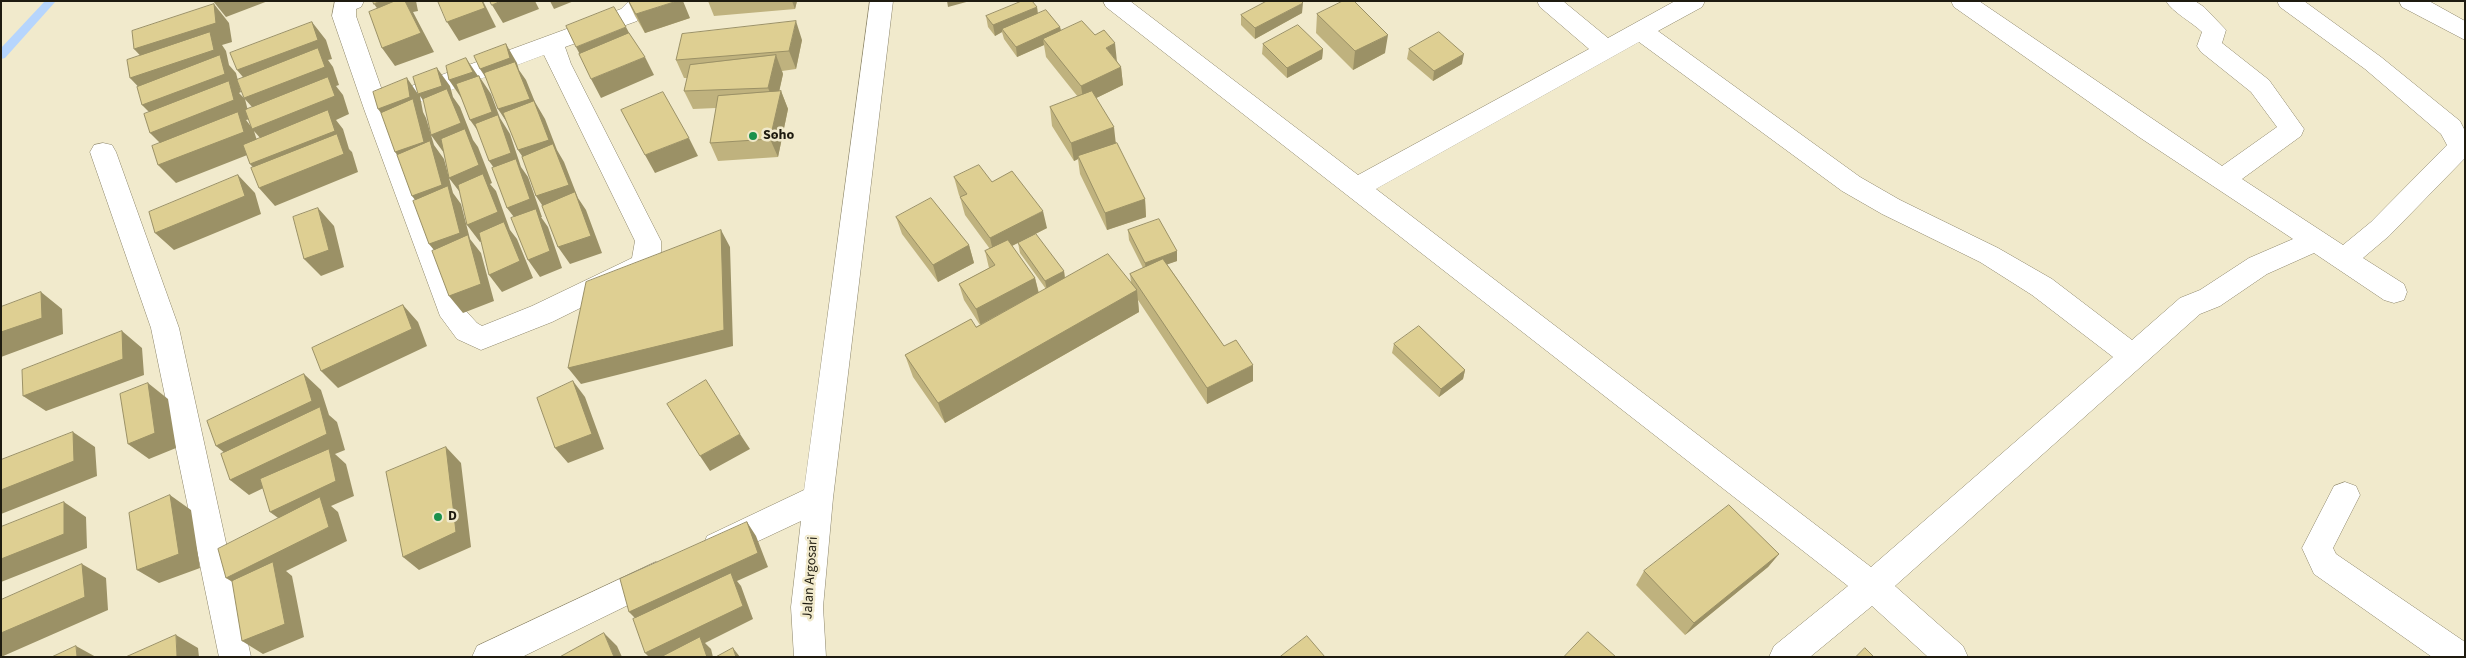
<!DOCTYPE html>
<html>
<head>
<meta charset="utf-8">
<style>
	body { margin:0 }
	#map { position:relative; width:2466px; height:658px; overflow:hidden; background:#f1eacc; font-family:"Source Sans 3",sans-serif }
	canvas { display:block }
	.frame { position:absolute; inset:0; border:2px solid #1e1b10; pointer-events:none }
</style>
</head>
<body>
<div id="map">
<canvas width="2466" height="658"></canvas>
<div class="frame"></div>
</div>
<script>
const ctx = document.querySelector('canvas').getContext('2d');
ctx.lineJoin = 'round';
function fillPath(path, color) { ctx.fillStyle = color; ctx.fill(path, 'evenodd'); }
function strokePath(path, color, width, dash) { ctx.strokeStyle = color; ctx.lineWidth = width; ctx.lineCap = dash ? 'butt' : 'round'; ctx.setLineDash(dash || []); ctx.stroke(path); }
function label(font, color, halo, rows, align = 'center') {
  ctx.font = font + ' "Source Sans 3",sans-serif'; ctx.lineWidth = 5; ctx.setLineDash([]); ctx.textBaseline = 'middle'; ctx.strokeStyle = halo; ctx.fillStyle = color; for (const [text, x, y, turn = 0] of rows) {
    ctx.save(); ctx.translate(x, y); ctx.rotate((+turn || 0) * Math.PI / 180); ctx.textAlign = isNaN(turn) ? turn : align; if (halo) ctx.strokeText(text, 0, 0); ctx.fillText(text, 0, 0); ctx.restore();
  }
}
fillPath(new Path2D(`
	M45 1H56L5 58 1 59V48Z`), '#b6d5fd');
const minor = new Path2D(`
	M335 1H364L361 7 356 9V16L384 96 621 9 629 1H654L637 21 565 47 571 64 661 241V252L651 273 552 322 481 350 457 339 440 316 364 109 332 16ZM544 55 635 241 632 258 532 306 482 326 477 323 465 310 390 113Z
	M870 1H893L833 498 823 607 826 657H794L791 607 801 521 718 560 707 556 703 546 707 536 804 490Z
	M1103 1H1130L1358 175 1589 49 1540 7 1537 1H1563L1608 38 1675 1H1705L1702 7 1658 31 1860 177 1900 200 1998 248 2052 279 2132 340 2180 298 2200 290 2249 258 2293 239 2139 137 1954 7 1951 1H1979L2222 166 2277 127 2251 92 2201 52 2197 46 2202 32C2192 22 2172 12 2166 1H2195L2204 7 2226 30 2222 43 2269 80 2304 129 2301 136 2242 179 2343 245 2371 222 2447 145 2441 134 2365 69 2280 7 2277 1H2304L2381 57 2460 121 2465 131V158L2389 236 2363 258 2404 284 2407 292 2404 300 2394 303 2384 300 2314 253 2267 274 2220 306 2200 314 1895 586 1963 646 1968 657H1928L1872 606 1810 657H1769L1774 646 1848 586 1106 7ZM1639 42 1842 191 1882 214 1980 262 2032 295 2113 357 1871 567 1376 189Z
	M2399 1H2429L2465 21V40L2402 7Z
	M103 143 112 145 116 152 179 328 251 657H219L151 328 90 152 94 145Z
	M2345 482 2356 486 2360 495 2333 548 2336 554 2465 642V657H2432L2314 574 2302 548 2334 486Z
	M656 562 667 566 671 576 667 586 522 657H472L477 646Z`);
strokePath(minor, '#8c856a', 1);
fillPath(minor, '#fff');
fillPath(new Path2D(`
	M628 1 690 18 645 33 635 16Z
	M708 1H797L795 9 714 16Z
	M1037 7 1038 14 1060 27 1061 30 1117 61 1121 67 1123 85 1096 98 1116 143 1145 199 1146 217 1107 230 1080 174 1078 159 1074 161 1052 126 1050 107 1078 97 1046 57 1044 45 1017 57 1004 39 1002 32 995 36 988 27 986 16Z
	M1302 13 1255 39 1241 25V15Z
	M1317 14 1385 53 1353 70 1316 33Z
	M802 40 796 69 782 71 783 74 779 91H781L788 109 778 157 718 161 710 143 716 108 693 109 684 91 687 78H684L676 60Z
	M1263 44 1323 49 1322 59 1287 78 1262 54Z
	M1409 49 1462 64 1433 81 1407 59Z
	M954 177 992 182 1047 228 1012 246 1035 278 1039 293 1046 289 1020 253 1018 243 1064 271 1065 278 1131 282 1130 274 1143 268 1129 240 1128 230 1177 251V261L1167 264 1224 346 1253 381 1207 404 1138 300 1139 312 945 423 913 377 905 355 980 325 964 300 959 284 989 268 985 251 990 249 965 215 960 197 959 195Z
	M896 217 969 245 974 263 938 282 902 234Z
	M1394 344 1465 370 1463 379 1439 397 1392 353Z
	M1779 554 1768 567 1685 635 1636 585 1644 571Z`), '#bfb27e');
fillPath(new Path2D(`
	M213 1H268L226 17Z
	M380 1H416L418 11 413 12 434 52 395 66 382 48 387 22 374 4Z
	M482 1H483L496 27 459 41 447 22Z
	M501 1H535L539 9 503 23 492 5Z
	M550 1H574L554 9Z
	M677 1H683L690 18 645 33 636 14Z
	M792 1H797L795 9Z
	M947 1H970L948 7Z
	M1303 3 1302 13 1255 39V28Z
	M214 4 229 23 232 42 222 45 226 51 229 65 236 73 241 92 239 93 245 99 250 119 246 120 253 129 260 116 244 98 253 89 237 70 312 22 326 40 332 59 328 60 333 67 339 85 336 86 343 95 349 114 336 120 343 129 349 149 352 152 358 172 275 206 259 188 266 182 250 164 268 147 254 131 260 150 176 183 158 165 168 151 150 133 160 123 142 105 148 97 130 78 152 68 134 49Z
	M1037 7 1038 17 1002 29V32L995 36 993 25Z
	M796 21 802 40 796 69 789 51Z
	M626 27 636 46 586 66 576 47Z
	M1060 27 1062 37 1043 39 1044 45 1017 57 1016 47Z
	M1388 35 1385 53 1353 70 1355 51Z
	M1115 43 1117 62 1106 48Z
	M506 44 517 63 519 70 526 80 535 102 545 119 557 150 564 162 578 198 586 210 602 253 570 264 558 247 548 214 536 196 530 168 518 150 510 127 498 109 492 87 480 69Z
	M1323 49 1322 59 1287 78V68Z
	M1464 54 1462 64 1433 81 1434 71Z
	M776 55 783 74 776 106 768 88Z
	M645 57 654 75 601 98 591 79Z
	M466 58 478 76H479L491 94 500 118 510 134 521 167 528 177 542 217H541L548 227 562 268 540 277 528 260 520 225 507 208 502 179 489 161 483 138 470 120 462 99 449 80Z
	M1121 67 1123 85 1084 104 1081 86Z
	M437 68 450 86 453 97 460 107 473 140 478 147 492 183 490 184 496 191 510 230 517 239 533 278 502 292 489 275 508 231 480 242 467 225 462 195 449 178 444 153 431 135 434 145 444 159 453 193 461 204 470 239 481 253 494 301 463 313 449 296 443 261 429 244 426 214 412 196 408 170 395 152 391 127 378 109 407 78 418 94ZM420 96 431 112V135L426 118 423 112Z
	M781 91 788 109 778 157 770 139Z
	M1114 127 1116 145 1078 156V159L1074 161 1071 143Z
	M689 138 698 156 655 173 645 155Z
	M238 175 255 193 261 214 174 250 155 233Z
	M1145 199 1146 217 1107 230 1105 213Z
	M318 208 334 226 344 267 321 276 304 259Z
	M1043 211 1047 228 994 255 990 238Z
	M721 230 730 247 733 346 581 384 568 368Z
	M969 245 974 263 938 282 933 265Z
	M1177 251V261L1146 272 1145 263Z
	M1064 271 1065 280 1047 290 1045 281Z
	M1035 278 1039 295 981 326 976 309Z
	M1137 290 1139 312 945 423 938 403Z
	M41 292 62 309 63 334 1 357V332Z
	M403 305 418 322 427 346 338 388 321 371Z
	M122 331 142 348 144 375 46 411 23 396Z
	M1253 365V381L1207 404V388Z
	M1465 370 1463 379 1439 397 1441 389Z
	M304 374 321 390 329 415 337 422 345 450 335 454 346 464 354 496 331 506 338 512 347 541 286 571 292 576 304 637 263 654 242 641 247 591 226 578 289 526 270 512 330 456 249 495 230 480 235 461 216 446Z
	M573 381 585 397 604 449 568 463 555 448Z
	M148 383 168 399 176 448 149 459 128 444Z
	M73 432 95 447 97 476 1 514V490Z
	M740 434 750 449 710 471 700 456Z
	M446 447 461 463 471 547 419 570 403 557Z
	M170 495 191 510 200 568 159 583 137 570Z
	M64 502 86 517 87 548 1 582V559Z
	M747 522 756 536 768 567 737 581 741 586 753 619 705 643 711 649 713 657H649L645 653 642 625 629 612Z
	M1779 554 1768 567 1685 635 1694 623Z
	M82 564 106 578 108 610 1 657V633Z
	M604 633 617 646 622 657H614Z
	M176 635 198 648 199 657H177Z
	M76 646 96 657H77Z
	M733 648 740 657H736Z`), '#9b9166');
const building = new Path2D(`
	M373 1H380L374 4Z
	M395 1H405L421 33 382 48 369 12Z
	M438 1H482L485 8 447 22Z
	M490 1H501L492 5Z
	M629 1H677L636 14Z
	M1022 1H1032L1037 7 993 25 986 16Z
	M1267 1H1301L1303 3 1255 28 1241 15Z
	M1343 1H1354L1388 35 1355 51 1317 14Z
	M214 4 216 23 134 49 132 31Z
	M614 7 626 27 576 47 566 26Z
	M1046 10 1060 27 1016 47 1002 29Z
	M796 21 789 51 676 60 682 34Z
	M1082 21 1095 35 1104 30 1115 43 1106 48 1121 67 1081 86 1043 39Z
	M312 22 318 40 237 70 230 53Z
	M1298 25 1323 49 1287 68 1263 44Z
	M210 32 214 50 130 78 127 60Z
	M1439 32 1464 54 1434 71 1409 49Z
	M629 33 645 57 591 79 579 54Z
	M506 44 510 58 480 69 474 56Z
	M318 48 325 67 244 98 237 80Z
	M220 55 225 74 142 105 137 87Z
	M776 55 768 88 684 91 690 65Z
	M466 58 473 72 449 80 446 66Z
	M515 62 530 99 498 109 484 73Z
	M437 68 442 86 418 94 413 77Z
	M479 76 492 112 470 120 456 84Z
	M328 77 335 96 252 129 245 110Z
	M407 78 410 97 378 109 373 92Z
	M229 81 234 100 150 133 144 114Z
	M447 89 461 123 431 135 423 99Z
	M781 91 770 139 710 143 718 96Z
	M1092 91 1114 127 1071 143 1050 107Z
	M663 92 689 138 645 155 621 110Z
	M413 99 424 142 395 152 381 113Z
	M534 101 549 140 518 150 503 113Z
	M328 110 335 131 250 164 243 145Z
	M238 112 244 132 158 165 152 146Z
	M498 115 511 153 489 161 475 124Z
	M465 129 479 165 449 178 441 139Z
	M337 134 344 154 259 188 251 168Z
	M430 141 442 185 412 196 397 155Z
	M1117 143 1145 199 1105 213 1078 156Z
	M553 144 569 185 536 196 522 157Z
	M516 159 530 199 507 208 492 168Z
	M979 165 992 182 1012 171 1043 211 990 238 960 197 967 194 954 177Z
	M483 174 498 212 467 225 458 185Z
	M238 175 245 196 155 233 149 212Z
	M448 186 460 233 429 244 413 201Z
	M575 192 591 236 558 247 542 206Z
	M931 198 969 245 933 265 896 217Z
	M318 208 329 250 304 259 293 217Z
	M536 209 550 251 528 260 511 218Z
	M1159 219 1177 251 1145 263 1128 230Z
	M504 222 520 261 489 275 479 233Z
	M721 230 724 330 568 368 586 282Z
	M1036 234 1064 271 1045 281 1018 243Z
	M468 235 481 284 449 296 432 251Z
	M1008 240 1035 278 976 309 959 284 995 265 985 251Z
	M1108 254 1137 290 938 403 905 355 971 319 976 327Z
	M1163 259 1224 346 1236 340 1253 365 1207 388 1130 274Z
	M41 292 42 318 1 332V307Z
	M403 305 412 329 321 371 312 348Z
	M1419 326 1465 370 1441 389 1394 344Z
	M122 331 123 359 23 396 22 370Z
	M304 374 312 401 216 446 207 421Z
	M706 380 740 434 700 456 667 404Z
	M573 381 592 434 555 448 537 398Z
	M148 383 155 433 128 444 120 394Z
	M320 407 327 434 230 480 221 454Z
	M73 432 74 461 1 490V460Z
	M446 447 456 532 403 557 386 472Z
	M329 449 336 481 270 512 260 479Z
	M170 495 179 554 137 570 129 513Z
	M320 497 329 527 226 578 218 549Z
	M64 502V534L1 559V527Z
	M1729 505 1779 554 1694 623 1644 571Z
	M747 522 758 553 629 612 620 579Z
	M273 562 285 624 242 641 232 581Z
	M82 564 85 597 1 633V600Z
	M731 573 743 606 645 653 633 619Z
	M1588 632 1616 657H1564Z
	M604 633 614 657H560Z
	M176 635 177 657H126Z
	M1307 636 1325 657H1280Z
	M700 637 707 657H661Z
	M76 646 77 657H52Z
	M733 648 736 657H716Z
	M1865 648 1874 657H1856Z`);
fillPath(building, '#decf92');
strokePath(building, '#9b9166', 1);
for (const [x, y, r, color] of [
	[753,136,5,"#1b914c"],
	[438,517,5,"#1b914c"]
]) { const dot = new Path2D(); dot.arc(x, y, r, 0, 2 * Math.PI); ctx.fillStyle = color; ctx.fill(dot); strokePath(dot, '#f1eacc', 2); }
label('bold 14px', '#1e1b10', '#f1eacc', [
	["Soho",763,136],
	["D",448,517]
], 'left');
label('14px', '#1e1b10', '#f1eacc', [
	["Jalan Argosari",811,578,-86]
]);
</script>
</body>
</html>
